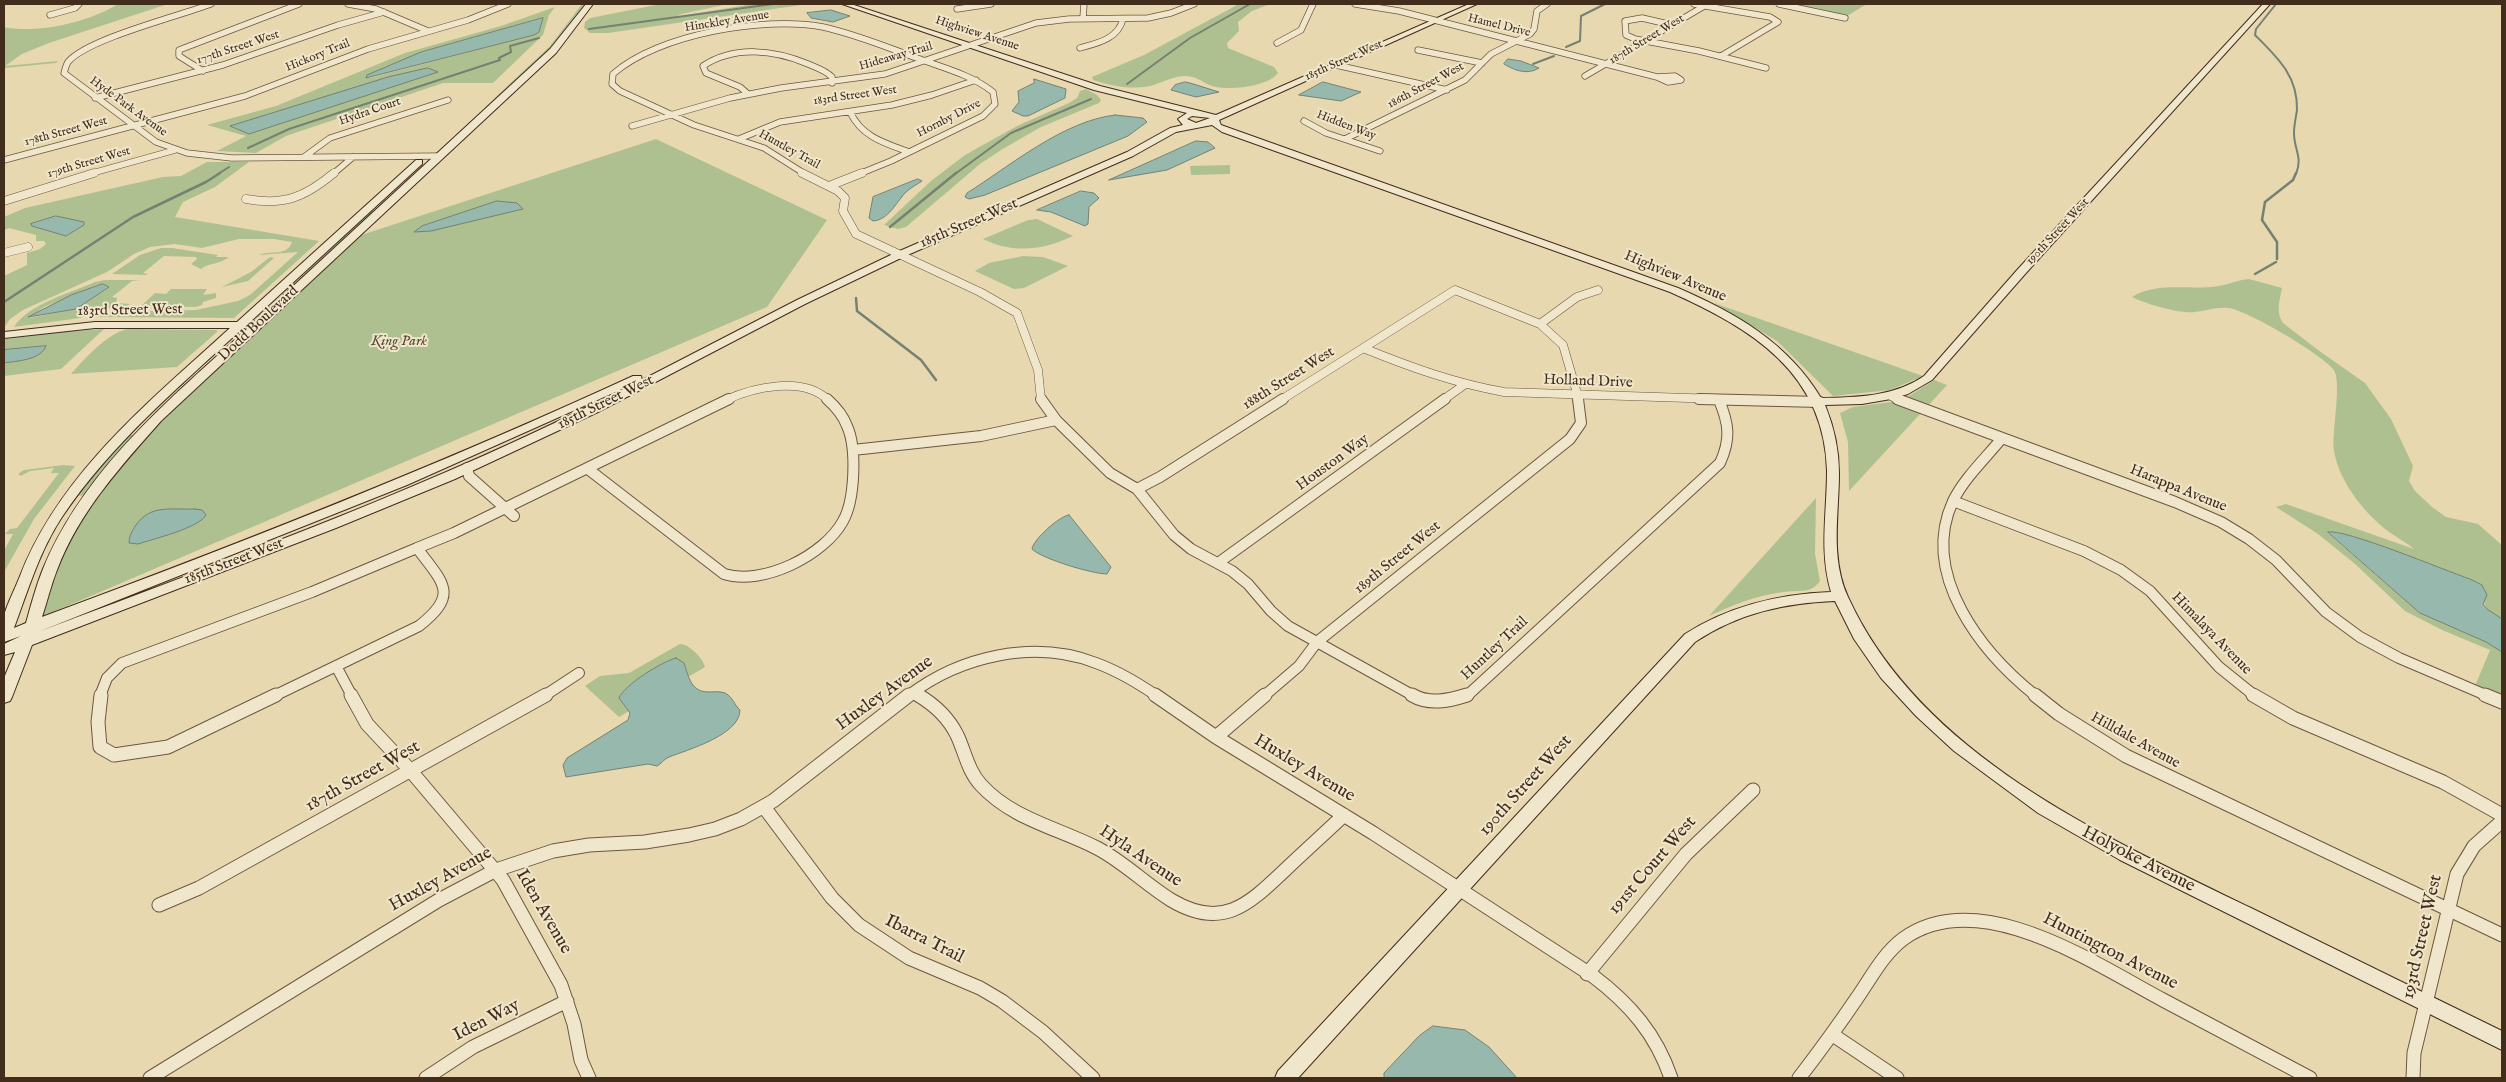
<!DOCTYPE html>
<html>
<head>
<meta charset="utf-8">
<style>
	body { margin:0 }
	#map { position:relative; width:2506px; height:1082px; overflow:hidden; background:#e8d8af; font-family:"IM FELL English",serif }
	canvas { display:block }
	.frame { position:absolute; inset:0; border:5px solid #422c1c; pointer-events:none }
</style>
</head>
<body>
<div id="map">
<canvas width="2506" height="1082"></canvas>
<div class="frame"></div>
</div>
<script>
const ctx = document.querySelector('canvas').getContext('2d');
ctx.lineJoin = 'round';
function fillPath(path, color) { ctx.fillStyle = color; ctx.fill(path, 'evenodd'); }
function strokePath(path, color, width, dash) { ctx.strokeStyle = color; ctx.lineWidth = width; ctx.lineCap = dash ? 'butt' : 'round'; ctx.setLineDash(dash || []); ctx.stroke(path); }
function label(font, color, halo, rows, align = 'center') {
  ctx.font = font + ' "IM FELL English",serif'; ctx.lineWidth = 4; ctx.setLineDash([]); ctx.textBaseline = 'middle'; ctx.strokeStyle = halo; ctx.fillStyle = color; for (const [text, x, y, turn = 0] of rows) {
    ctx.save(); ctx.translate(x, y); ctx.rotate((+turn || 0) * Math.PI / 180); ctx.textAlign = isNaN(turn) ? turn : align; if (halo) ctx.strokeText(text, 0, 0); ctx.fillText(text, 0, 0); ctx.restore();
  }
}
fillPath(new Path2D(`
	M118 4H168L49 43 22 54 5 66 58 61 56 63 4 68V27C38 34 89 22 118 4Z
	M582 4H585L554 46 484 108 550 46Z
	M661 4H728L677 15 680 16 753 4H808L608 33H590L584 28 585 22 590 18Z
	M1239 4H1270L1252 11 1238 22 1239 31 1227 43 1228 48 1274 67 1278 73C1268 87 1228 91 1212 86 1201 82 1197 76 1184 76 1171 77 1162 83 1150 86 1130 90 1112 86 1093 80L1092 77 1144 55Z
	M1791 4H1867L1847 16Z
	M555 7 549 15 543 35 493 83H443L286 136 256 153 217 151 246 136 207 125 276 106 405 53 501 26ZM542 18 539 32 534 35 370 78 366 77 421 52ZM422 69 249 134 231 126Z
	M1086 89 1097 95 1101 100 1099 103 1041 127 1001 150 980 164 906 227 898 229 884 225 931 181 965 155 1017 126 1069 103 1077 98 1080 91Z
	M656 139 827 220 767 307 23 625 91 504 170 400 371 211H374L343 241Z
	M207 162H249L215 187 183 202 175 217 319 241 234 318 93 317 110 312 196 310 238 301 250 295 298 252 259 255C269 250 287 257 292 242L274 239H239L202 248 175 244 150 247 134 254 107 272 23 310 10 319 4 328V276L27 265V253L40 249 46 244 44 241H36V235L9 228 4 230V217L25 208 163 177 181 176ZM56 216 84 225 66 236 31 224Z
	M1230 165V174L1191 175 1190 166Z
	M1037 219 1073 236C1044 250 1013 254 983 239L1028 220Z
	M161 248H172L218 255 216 257H229C219 265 210 262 201 269L191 264 197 259 196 257 164 256 143 273 148 274 146 275 112 274 140 255Z
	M1023 256 1043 257 1068 266 1024 288 1014 289 975 271 989 263Z
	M270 257 274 258 248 281 222 287 251 272Z
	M2249 279 2282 288C2280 300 2275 312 2283 323L2318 350 2365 383 2391 419 2413 466 2409 481 2415 491 2432 507 2446 517 2478 524 2502 545V619C2483 611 2484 604 2482 585L2476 582 2337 532 2328 533 2420 613 2487 642 2502 652V698L2475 686 2490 650 2442 630 2405 611 2355 564 2318 534 2276 507 2286 504 2414 549C2407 543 2399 539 2392 534 2366 516 2339 482 2334 451 2331 433 2343 380 2333 369 2321 354 2247 310 2228 308 2216 307 2206 311 2195 312 2179 314 2146 304 2132 297 2158 281 2191 291 2219 286 2230 284 2237 280 2249 279Z
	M105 280H141L132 281 112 297 117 298 116 303 130 304 127 306 102 309 80 318 14 327C27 305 72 292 95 282ZM98 285 109 287 76 309 29 318 44 307Z
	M171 289H207L203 295 216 293V298L203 302 202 305 196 307 141 306 155 293 166 294Z
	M1714 303 1923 376 1890 390 1833 396 1777 341Z
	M104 329 61 369 4 376V363L17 361 46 346 4 350V339L59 332Z
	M128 329 215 330 218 331 177 367 71 374C84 359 109 332 128 329Z
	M1934 380 1947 385 1926 408 1906 398Z
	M1891 402 1921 413 1849 491 1848 442 1840 413 1853 407Z
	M128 435H135L103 470 85 495 79 496 98 468Z
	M63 465 75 466 34 519 4 572V551L13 534H5L10 529 17 528 59 473H51L54 468 30 471 21 476 18 474 24 470Z
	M1816 498 1815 554 1820 581C1812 594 1797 590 1784 592 1757 595 1733 605 1709 616Z
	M680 644C689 644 703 658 705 667L688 677C687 669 684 662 677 659 663 661 624 685 619 698L629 711 619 717 585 686 600 676 629 673Z`), '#afc090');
const water = new Path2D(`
	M831 10 850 16 833 22 811 18 807 13Z
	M543 18 539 32 534 35 366 78 367 75 421 52Z
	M1508 59 1521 61 1539 68C1528 75 1515 71 1504 64Z
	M428 68 438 72 249 134 230 126 388 77Z
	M1034 79 1066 89 1065 98 1028 116H1023L1012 111 1019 102 1018 91 1034 83Z
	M1185 82 1190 83 1219 92 1196 97 1171 90 1175 85Z
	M1323 82 1361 92 1341 101 1299 95Z
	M1115 115 1143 118 1147 122 1128 136 985 195 969 199 965 197 967 193C1010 166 1063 121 1115 115Z
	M1196 141 1208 142 1215 148 1167 170 1109 180Z
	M918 179 922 181C916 185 910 188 905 193 896 203 888 220 873 221L869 218 873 197Z
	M1081 191 1094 193 1099 198 1089 207 1088 224 1085 226 1051 212 1037 210Z
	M497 201 517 203 523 209 431 231 414 232 422 226Z
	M56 216 84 222V225L66 236 32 226 31 224Z
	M103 284 109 287 76 309 28 317 71 295Z
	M46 346C41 360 17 361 4 363V350Z
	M195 509 202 510 206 515C199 528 153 539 138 544L129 543C129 536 132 531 136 525 151 504 171 510 195 509Z
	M1069 515 1111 567 1107 574C1093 574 1042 559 1032 549 1033 540 1059 516 1069 515Z
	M2328 532C2344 528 2446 571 2470 579L2482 585 2487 595 2483 604 2487 609 2502 619V652L2486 642 2420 613Z
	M676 658 684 663C689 678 691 692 709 692 714 692 720 691 725 693 734 698 734 705 740 710 740 735 687 750 669 757 663 760 661 764 657 766L648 764 566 777 563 765 567 758 628 720 630 713 619 698C624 685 663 661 676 658Z
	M1433 1026 1465 1030 1489 1047 1517 1078H1384V1073L1419 1036Z`);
fillPath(water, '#97b9ad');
strokePath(water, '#758173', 1);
strokePath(new Path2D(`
	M2276 4 2256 29 2255 35C2277 57 2298 76 2297 110 2296 117 2294 125 2294 133 2294 150 2303 157 2296 174
	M589 29 773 4
	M1566 47 1580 41 1581 16 1605 4
	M1533 64 1554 56
	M1127 84 1190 38 1250 4
	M248 148 289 129 500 60 499 58 511 52 510 46 539 38
	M218 174 229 167
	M955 174 1011 133 1091 99`), '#758173', 2);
strokePath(new Path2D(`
	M890 227 956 173
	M2277 259V242L2262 220 2265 202 2293 180 2296 173
	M2255 274 2276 262
	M856 298 857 311 921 360 936 380
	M4 302 133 217 206 182 220 173`), '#758173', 2.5);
const streetFar3 = new Path2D(`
	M211 4C179 16 87 39 68 62 66 65 65 70 64 73L156 142 187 153 232 158 440 156
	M348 4 376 9 428 31
	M1355 4 1399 11 1657 77
	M1694 4 1770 17 1778 22 1721 56
	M1779 4 1845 18
	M957 9 991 4
	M50 15 75 8 79 4
	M1083 18 1084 4
	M1672 25 1642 18 1625 21 1626 35 1635 39 1699 51 1766 68
	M1277 43 1301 30 1313 4
	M1080 48C1098 43 1118 39 1123 19
	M1418 50 1482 63
	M1336 65 1447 90
	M203 71 179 56V50L299 4
	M1585 76 1706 5
	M1675 76 1681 80 1668 82 1657 77Z
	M748 94 740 87 706 73 703 66C735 45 775 50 808 64 817 68 825 70 832 77V83
	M95 98 223 65 338 25 384 12
	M850 112C862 137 884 143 909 152
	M1304 121 1326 133 1380 151
	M632 126 730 98 781 88 885 74 1036 23 1069 19 1148 18 1171 13 1194 4
	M739 139 780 122 892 105 932 95 976 80
	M1345 139 1465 80 1491 54 1530 34 1534 29 1537 11 1547 4
	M304 157 330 138 448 100
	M4 160 245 96 368 49 468 20 508 4
	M89 174 175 150
	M333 174 353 157
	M805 174 764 148 694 125 620 91 612 84 613 74C658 34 764 16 823 27 855 34 886 47 917 58 943 68 970 74 993 92L995 104 983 116 891 161 859 174`);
const streetFar2 = new Path2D(`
	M802 173 838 191 845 198 843 211 856 234 980 292 1017 313 1038 370 1041 400
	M829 186 862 173
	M246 199C284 206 305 197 334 173
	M4 201 94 173
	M4 253 28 247
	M1540 324 1577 297 1598 290
	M1363 348C1410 367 1454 383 1504 392L1749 400
	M1891 396 1899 400
	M726 400C754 387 803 376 828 400
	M1281 400 1455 290 1540 324 1563 345 1579 400
	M1443 400 1464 385`);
const streetFar1 = new Path2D(`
	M1041 399 1056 420 1110 473 1137 489 1174 535 1191 549 1232 571 1248 584 1271 611 1288 626 1414 696
	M1699 399 1820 402
	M1897 399 2175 502 2221 522 2249 539 2276 560 2326 612 2360 637 2399 658 2488 696
	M2002 438C1986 458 1965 477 1953 501 1919 575 1982 653 2036 696
	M853 450 981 436 1056 420
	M467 468 469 476 514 516
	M588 469 724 574C762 586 824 556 843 521 855 500 857 448 847 426 843 415 836 407 827 399
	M1137 489 1160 477 1283 399
	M1953 501 2084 551 2121 570 2150 591 2219 667 2255 696
	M417 548 454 533 729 399
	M1218 563 1445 399
	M336 666 352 696
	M913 692 920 696
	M100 696 107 678 122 663 312 592 417 548
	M274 696 419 626C460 594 443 583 417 548
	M544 696 579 673
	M908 696C960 656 1034 639 1096 663 1118 671 1138 683 1157 696
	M1264 696 1299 666 1317 642 1570 439 1581 423 1578 399
	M1463 696 1469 694 1720 463C1731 439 1729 424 1719 400`);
const street = new Path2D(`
	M101 695 98 722 100 747 114 755 168 747 276 695
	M351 695 367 724 410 770 503 880 561 985 574 1024 581 1060 589 1078
	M918 695C935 705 948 717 957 735 965 752 968 771 981 785 1012 819 1058 828 1097 848 1124 862 1145 884 1171 900 1223 931 1249 904 1286 869 1305 851 1325 833 1344 815
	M1155 695 1216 737 1373 833 1593 976C1630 1004 1656 1034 1671 1078
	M1412 695C1429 705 1448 701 1467 695
	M2035 695 2059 714 2126 756 2502 935
	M2253 695 2293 718 2443 782 2502 815
	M2485 695 2502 702
	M1216 737 1265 695
	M764 807 832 898 859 925 909 958 980 988 1002 1001 1043 1032 1093 1078
	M159 905 199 888 546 695
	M1587 974 1686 854 1753 790
	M1833 1035 1897 1078
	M150 1078 439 900 496 870 553 851 589 845 645 842 689 835 715 829 741 819 773 801 909 695
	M426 1078 473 1047 567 1001
	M1799 1078C1819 1052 1838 1026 1857 998 1871 978 1883 954 1903 939 1979 884 2095 964 2163 1000 2212 1026 2261 1052 2310 1078
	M2413 1078 2414 1053 2457 874 2474 846 2502 821`);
const secondary = new Path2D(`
	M586 4H593L556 53 161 421C121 466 79 512 57 570 51 585 47 602 42 617 242 543 440 465 633 376H641L642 380 797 300 895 253 1127 152 1170 128 1183 125 1178 119 1187 113 1094 90 842 4H851L1100 86 1216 115 1469 4H1477L1219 120 1221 125 1678 288C1736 313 1788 343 1821 398 1858 397 1893 397 1924 376L2018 269 2263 4H2270L2026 273 1932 380 1908 394 1891 399 1862 404 1825 405C1834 427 1839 450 1839 473 1839 514 1830 558 1848 597 1920 755 2103 836 2251 908 2335 949 2418 990 2502 1031V1050L2120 860 2038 813 1954 751 1916 716 1881 678 1854 639 1835 601C1784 603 1739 613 1695 642L1298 1078H1275L1278 1071 1685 634C1729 606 1778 594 1831 592 1819 551 1827 513 1827 471 1825 373 1751 328 1670 292L1222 132 1212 125 1176 132 1133 156 903 257 805 304 598 412 455 479 336 528 32 645 12 697 10 701 4 703V678L15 652 4 655V644L21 636 4 642C4 634 2 623 4 615 8 602 15 589 20 576 60 473 150 401 230 328H95L4 338V332L95 322H237L416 160H422V164L249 323 250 326 550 49ZM1192 116 1210 118 1196 123 1187 119ZM243 328H248C171 398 84 469 43 569 36 586 31 605 26 623L14 628C28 590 40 550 62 517 111 444 179 387 243 328ZM631 385C440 484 238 556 38 632L407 485Z`);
strokePath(streetFar3, '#6c5741', 7);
strokePath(streetFar2, '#6c5741', 9);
strokePath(streetFar1, '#6c5741', 12);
strokePath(street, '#6c5741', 15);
strokePath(secondary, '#422c1c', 2);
strokePath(streetFar3, '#f0e6cb', 5.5);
strokePath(streetFar2, '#f0e6cb', 8);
strokePath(streetFar1, '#f0e6cb', 10);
strokePath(street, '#f0e6cb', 13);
fillPath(secondary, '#f0e6cb');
label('12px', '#422c1c', '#f0e6cb', [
	["Hinckley Avenue",727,22,-9],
	["Hamel Drive",1499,26,14],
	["Highview Avenue",977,34,18],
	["187th Street West",1647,40,-31],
	["177th Street West",238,48,-18],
	["Hickory Trail",318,56,-22],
	["Hideaway Trail",896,57,-16],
	["185th Street West",1344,61,-24],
	["186th Street West",1426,86,-28],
	["183rd Street West",855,96,-8],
	["Hyde Park Avenue",128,107,36],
	["Hydra Court",370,112,-19],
	["Hornby Drive",949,119,-27],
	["Hidden Way",1346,126,21],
	["178th Street West",66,132,-15],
	["Huntley Trail",789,150,29],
	["179th Street West",89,163,-16],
	["190th Street West",2058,232,-47]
]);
label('15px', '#422c1c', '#f0e6cb', [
	["185th Street West",969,224,-23],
	["Highview Avenue",1675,277,23],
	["183rd Street West",130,311,-1],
	["Dodd Boulevard",259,324,-43],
	["188th Street West",1289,379,-32],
	["Holland Drive",1588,382,2],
	["185th Street West",606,403,-26],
	["Houston Way",1333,463,-36],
	["Harappa Avenue",2178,489,22],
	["189th Street West",1398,558,-39],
	["185th Street West",234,562,-21],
	["Himalaya Avenue",2211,634,46],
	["Huntley Trail",1495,649,-43],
	["Hilldale Avenue",2135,741,29]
]);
label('italic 15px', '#584a33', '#f0e6cb', [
	["King Park",399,342]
]);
label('18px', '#422c1c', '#f0e6cb', [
	["Huxley Avenue",885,694,-36],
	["Huxley Avenue",1304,769,31],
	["187th Street West",363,777,-29],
	["190th Street West",1526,786,-48],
	["Hyla Avenue",1140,857,34],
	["Holyoke Avenue",2138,860,27],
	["191st Court West",1653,866,-49],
	["Huxley Avenue",441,880,-29],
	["Iden Avenue",543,912,60],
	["193rd Street West",2423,937,-77],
	["Ibarra Trail",924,940,27],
	["Huntington Avenue",2110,952,27],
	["Iden Way",487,1021,-27]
]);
</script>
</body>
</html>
